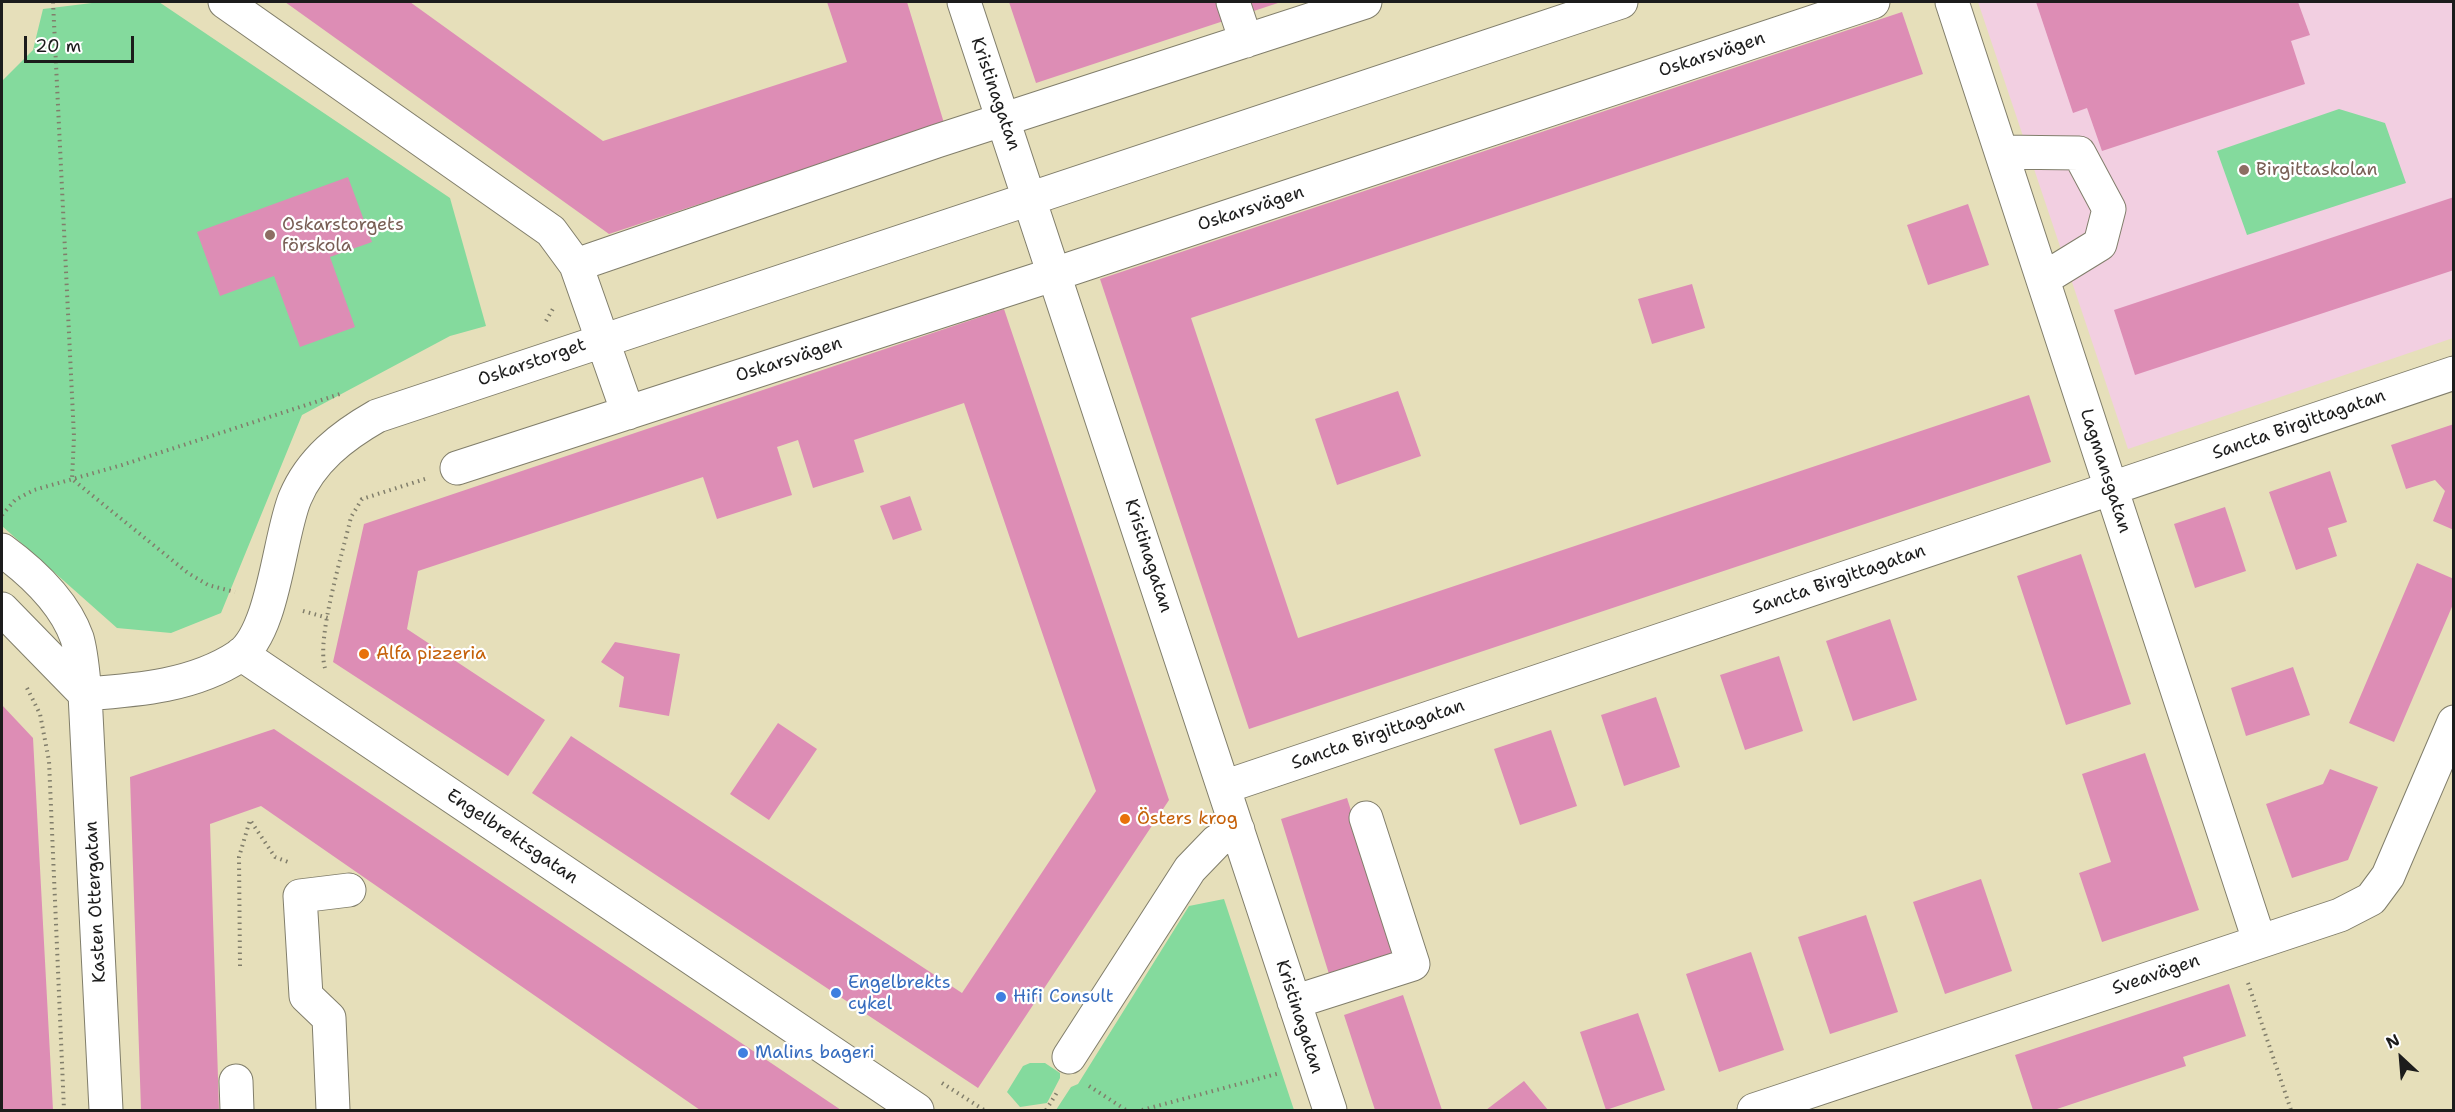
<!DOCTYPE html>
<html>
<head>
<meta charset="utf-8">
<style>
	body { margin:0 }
	#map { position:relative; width:2455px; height:1112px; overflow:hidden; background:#e6dfba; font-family:"Shantell Sans",sans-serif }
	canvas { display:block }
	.frame { position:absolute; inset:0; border:3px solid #1c1c1c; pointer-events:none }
	.north { position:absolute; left:2371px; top:1028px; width:60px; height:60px; -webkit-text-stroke:4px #fff; paint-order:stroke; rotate:334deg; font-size:16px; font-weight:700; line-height:24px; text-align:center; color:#1c1c1c }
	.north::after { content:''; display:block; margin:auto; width:21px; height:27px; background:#1c1c1c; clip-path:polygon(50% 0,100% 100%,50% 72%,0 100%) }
	.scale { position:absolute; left:24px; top:36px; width:110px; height:27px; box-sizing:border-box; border:3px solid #1c1c1c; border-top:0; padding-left:8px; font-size:18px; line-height:21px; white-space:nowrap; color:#1c1c1c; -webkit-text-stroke:4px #fff; paint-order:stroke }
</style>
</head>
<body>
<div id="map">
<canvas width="2455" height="1112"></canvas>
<div class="frame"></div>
<div class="north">N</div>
<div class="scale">20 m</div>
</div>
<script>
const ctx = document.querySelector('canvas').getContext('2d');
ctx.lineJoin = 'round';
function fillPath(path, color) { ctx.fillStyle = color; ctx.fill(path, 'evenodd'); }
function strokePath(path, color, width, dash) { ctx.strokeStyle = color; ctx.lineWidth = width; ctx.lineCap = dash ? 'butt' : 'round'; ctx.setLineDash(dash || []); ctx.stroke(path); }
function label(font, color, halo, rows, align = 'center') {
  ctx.font = font + ' "Shantell Sans",sans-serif'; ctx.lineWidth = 4.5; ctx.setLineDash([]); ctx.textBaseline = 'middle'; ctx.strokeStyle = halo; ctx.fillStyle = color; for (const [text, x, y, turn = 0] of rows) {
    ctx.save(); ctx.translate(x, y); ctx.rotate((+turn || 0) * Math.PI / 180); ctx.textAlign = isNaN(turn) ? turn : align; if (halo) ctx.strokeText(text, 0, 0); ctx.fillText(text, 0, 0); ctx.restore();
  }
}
fillPath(new Path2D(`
	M1978 2H2453V338L2128 449Z`), '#f2cfe1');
fillPath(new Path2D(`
	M100 2H159L450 198 486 326 450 336 302 415 221 613 171 633 117 628 2 526V81L33 50 43 9Z
	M2339 109 2385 123 2406 183 2247 235 2217 151Z
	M1224 899 1294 1110H1056L1071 1087 1078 1084 1189 906Z
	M1030 1063H1045L1060 1073V1078L1047 1103 1020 1107 1007 1092 1023 1066Z`), '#84da9d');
fillPath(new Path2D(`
	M285 2H410L603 141 847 62 827 2H907L944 123 609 234Z
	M1009 2H1281L1036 83Z
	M2036 2H2298L2310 35 2291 41 2305 84 2102 151 2087 108 2073 113Z
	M1902 12 1923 74 1191 318 1298 638 2029 395 2051 462 1249 729 1100 279Z
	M348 177 372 242 330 257 355 327 300 347 274 276 220 296 197 232Z
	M2454 197V270L2135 375 2114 310Z
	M1968 204 1989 265 1928 285 1907 225Z
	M1692 284 1705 328 1652 344 1638 299Z
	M1004 309 1169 800 978 1088 532 793 571 736 962 993 1096 791 964 403 854 440 864 472 813 488 798 440 777 447 792 495 717 519 703 477 418 571 407 629 545 720 508 776 333 662 364 524Z
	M1398 391 1421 456 1337 485 1315 419Z
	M2454 424V530L2433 521 2445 491 2435 480 2406 489 2391 445Z
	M2330 471 2347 522 2328 528 2337 556 2296 570 2269 492Z
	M910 496 922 530 893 540 880 506Z
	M2225 507 2246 571 2195 588 2174 524Z
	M2081 554 2131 704 2066 725 2017 576Z
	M2417 563 2454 579V602L2394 742 2349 723Z
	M1890 619 1917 700 1853 721 1826 641Z
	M615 642 680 654 669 716 619 707 624 677 601 662Z
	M1779 656 1803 731 1745 750 1720 675Z
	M2293 667 2310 715 2246 736 2231 688Z
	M1656 697 1680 767 1624 786 1601 715Z
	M2 705 33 738 53 1110H2Z
	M778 723 817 749 769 820 730 794Z
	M274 729 841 1110H700L261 806 210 824 219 1110H141L130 777Z
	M1551 730 1577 806 1520 825 1494 749Z
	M2145 753 2199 910 2102 942 2079 873 2111 862 2082 774Z
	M2330 769 2378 787 2348 860 2292 878 2266 804 2323 784Z
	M1347 798 1396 952 1329 974 1281 819Z
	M1981 879 2012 971 1945 994 1913 902Z
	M1866 915 1898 1012 1830 1034 1798 937Z
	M1751 952 1784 1050 1719 1072 1686 974Z
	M2229 984 2246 1036 2183 1057 2186 1066 2054 1110H2033L2015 1055Z
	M1403 995 1442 1110H1375L1344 1015Z
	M1638 1013 1665 1090 1606 1110 1580 1032Z
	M1524 1081 1548 1110H1486Z`), '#dd8db5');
const minor = new Path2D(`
	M225 2 551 231 576 265 628 413
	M964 2 1330 1110
	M1233 2 1246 41
	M1952 2 2259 940
	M2001 152 2079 153 2109 209 2100 244 2043 279
	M576 265 937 141 1365 2
	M457 468 1055 274 1873 2
	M2 550C32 572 64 601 77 638 82 655 83 676 85 694L106 1110
	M2 609 85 694
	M241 654 917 1110
	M85 694C138 690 194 686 239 656 274 632 279 536 295 498 311 460 342 436 377 416L1621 2
	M1224 787 2454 373
	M1294 1002 1413 964 1366 818
	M1069 1057 1190 869 1217 841 1238 830
	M236 1081 237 1110
	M333 1110 329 1018 306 996 300 896 349 890
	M1754 1110 2340 915 2371 899 2388 876 2454 722`);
strokePath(minor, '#817e6b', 35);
strokePath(new Path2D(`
	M53 2 74 437 72 479 188 573 208 585 235 592
	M546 321 554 307
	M2 515 15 500 34 490 122 465 343 393
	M303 611 328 618
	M325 668C316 638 343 552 351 517L362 499 425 479
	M27 688 40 714 49 761 64 1110
	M240 966 239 857 250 820 275 857 288 862
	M2248 983 2291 1110
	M942 1083 984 1110
	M1089 1086 1126 1110
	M1046 1110 1058 1091
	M1142 1110 1280 1073`), '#817e6b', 4, [1.5, 4.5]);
strokePath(minor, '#fff', 33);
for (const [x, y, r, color] of [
	[2244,170,6,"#8d6e63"],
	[270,235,6,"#8d6e63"],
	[364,654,6,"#e8710a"],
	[1125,819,6,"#e8710a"],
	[836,993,6,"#3f7fe0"],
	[1001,997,6,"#3f7fe0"],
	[743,1053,6,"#3f7fe0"]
]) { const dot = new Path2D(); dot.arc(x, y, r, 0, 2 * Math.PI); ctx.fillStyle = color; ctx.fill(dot); strokePath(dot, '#fff', 2); }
label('18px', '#1c1c1c', '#fff', [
	["Oskarsvägen",1712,55,-18],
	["Kristinagatan",995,94,71],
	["Oskarsvägen",1251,209,-18],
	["Oskarsvägen",789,360,-18],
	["Oskarstorget",532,363,-19],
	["Sancta Birgittagatan",2299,425,-19],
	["Lagmansgatan",2105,471,72],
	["Kristinagatan",1148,556,72],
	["Sancta Birgittagatan",1839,580,-19],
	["Sancta Birgittagatan",1378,735,-19],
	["Engelbrektsgatan",512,837,34],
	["Kasten Ottergatan",96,902,-93],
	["Sveavägen",2156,975,-19],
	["Kristinagatan",1299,1017,72]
]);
label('18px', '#785e54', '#fff', [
	["Birgittaskolan",2256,170],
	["Oskarstorgets",282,225],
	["förskola",282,246]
], 'left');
label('18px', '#c56008', '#fff', [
	["Alfa pizzeria",376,654],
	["Östers krog",1137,819]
], 'left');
label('18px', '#366cbe', '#fff', [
	["Engelbrekts",848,983],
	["cykel",848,1004],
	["Hifi Consult",1013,997],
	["Malins bageri",755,1053]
], 'left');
</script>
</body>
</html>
